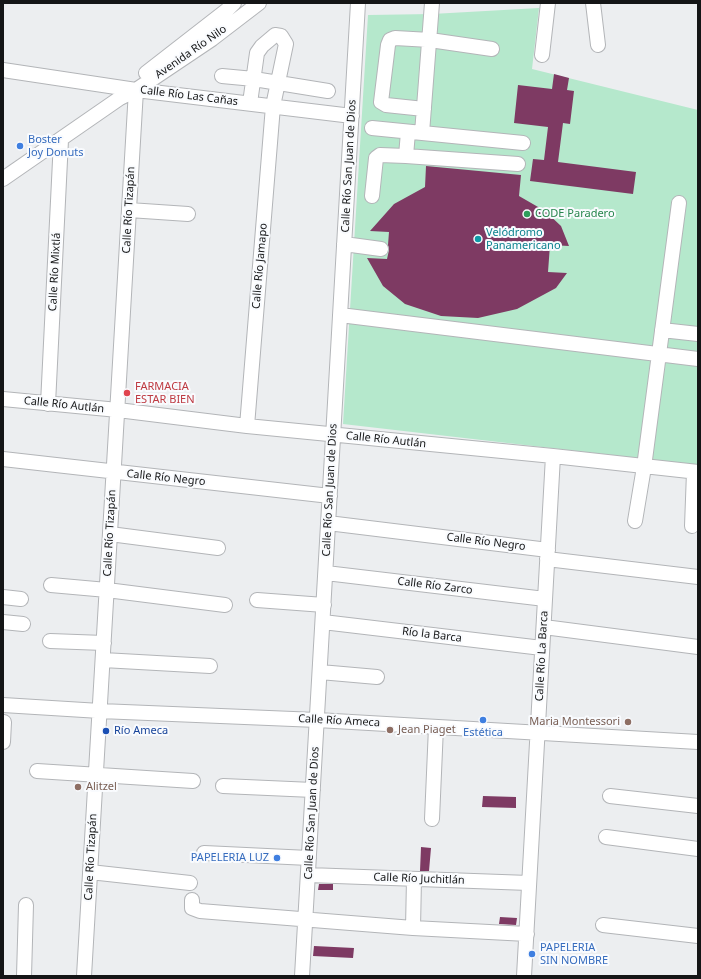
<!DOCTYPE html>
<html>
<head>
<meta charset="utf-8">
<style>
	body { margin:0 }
	#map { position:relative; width:701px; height:979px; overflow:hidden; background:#eceef0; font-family:"Noto Sans",sans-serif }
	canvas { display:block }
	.frame { position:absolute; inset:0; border:4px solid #141516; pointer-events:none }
</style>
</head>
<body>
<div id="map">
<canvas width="701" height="979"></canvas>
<div class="frame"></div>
</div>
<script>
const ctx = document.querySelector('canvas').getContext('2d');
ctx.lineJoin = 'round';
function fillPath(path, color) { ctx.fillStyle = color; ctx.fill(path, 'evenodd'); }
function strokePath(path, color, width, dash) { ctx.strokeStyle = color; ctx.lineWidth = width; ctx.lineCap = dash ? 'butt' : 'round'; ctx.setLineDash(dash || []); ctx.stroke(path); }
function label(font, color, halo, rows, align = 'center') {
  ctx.font = font + ' "Noto Sans",sans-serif'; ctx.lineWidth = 4; ctx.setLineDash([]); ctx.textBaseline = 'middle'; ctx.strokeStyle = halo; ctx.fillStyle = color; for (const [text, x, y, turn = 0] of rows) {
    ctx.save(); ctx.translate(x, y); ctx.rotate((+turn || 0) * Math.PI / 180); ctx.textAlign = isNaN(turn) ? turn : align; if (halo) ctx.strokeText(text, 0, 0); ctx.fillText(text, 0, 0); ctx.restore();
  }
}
fillPath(new Path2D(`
	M539 8 532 69 698 110V465L343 424 368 15 432 14Z`), '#b5e8cc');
fillPath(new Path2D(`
	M554 74 569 78 567 90 574 91 570 124 563 123 558 162 636 172 633 194 530 181 533 159 544 160 548 127 514 123 518 85 552 89Z
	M426 166 521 175 519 196 545 211 561 226 569 246 550 245 548 272 567 273 556 288 517 309 478 318 441 316 405 304 383 286 367 258 387 259 389 250 388 245 389 232 370 231 394 204 425 187Z
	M483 796 516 797V808L482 807Z
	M421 847 431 848 429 871H420Z
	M319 884H333V890H318Z
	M500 917 517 918 516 925 499 924Z
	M314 946 354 948 353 958 313 956Z`), '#7e3a63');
const minor = new Path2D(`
	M593 3 598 45
	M542 55 548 3
	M3 70 136 90 352 116
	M146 73 227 10 234 3
	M222 76 254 79 328 91
	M424 109 386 105 381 102 388 45 390 40 395 38 430 40 492 49
	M372 128 523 143
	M422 133 432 3
	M406 156 518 164
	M3 179 120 98 136 90 212 39 259 3
	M372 196 376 158 380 155 406 156 408 132
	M129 210 188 214
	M344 244 381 249
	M340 315 698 359
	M662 330 698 334
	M3 399 118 410 247 426 553 456 698 472
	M48 404 61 140
	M247 426 273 106 286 44 281 36 275 35 262 46 257 53 250 103
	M3 459 330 496
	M635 521 644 467 679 203
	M328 523 548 550
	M692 526 694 472
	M110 534 218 548
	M547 559 698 577
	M326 573 545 599
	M51 585 107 590 225 605
	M3 597 21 599
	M257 600 324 605
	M3 622 23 624
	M323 622 542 648
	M544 627 698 647
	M50 641 104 643
	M103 660 210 666
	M320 672 377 677
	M3 705 100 711 317 720 698 742
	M3 742 4 722
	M37 771 193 781
	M223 786 313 790
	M610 796 698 806
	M432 819 436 727
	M606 837 698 849
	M204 853 309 858
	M90 872 190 883
	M308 875 529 883
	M192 900V908L200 911 413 928 527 934
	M603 925 698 936
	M413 928 414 879
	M24 976 26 905
	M84 976 136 90
	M302 976 358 3
	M524 976 553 456`);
strokePath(minor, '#b3b5b8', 16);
strokePath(minor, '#fff', 14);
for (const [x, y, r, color] of [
	[20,146,4,"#3f7fe0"],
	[527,214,4,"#2e9e5b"],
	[478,239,4,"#0f9aa8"],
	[127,393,4,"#e0444e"],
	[483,720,4,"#3f7fe0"],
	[628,722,4,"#8d6e63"],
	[390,730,4,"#8d6e63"],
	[106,731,4,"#1a4fb4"],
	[78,787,4,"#8d6e63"],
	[277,858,4,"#3f7fe0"],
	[532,954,4,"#3f7fe0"]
]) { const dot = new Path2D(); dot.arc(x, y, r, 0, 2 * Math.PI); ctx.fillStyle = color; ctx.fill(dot); strokePath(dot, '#f9fbfe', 1.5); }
label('11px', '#141516', '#f9fbfe', [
	["Avenida Río Nilo",191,52,-35],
	["Calle Río Las Cañas",189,96,7],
	["Calle Río San Juan de Dios",349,166,-87],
	["Calle Río Tizapán",129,210,-87],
	["Calle Río Jamapo",260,266,-85],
	["Calle Río Mixtlá",55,272,-87],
	["Calle Río Autlán",64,405,6],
	["Calle Río Autlán",386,440,6],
	["Calle Río Negro",166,478,6],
	["Calle Río San Juan de Dios",330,490,-87],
	["Calle Río Tizapán",110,533,-87],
	["Calle Río Negro",486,542,7],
	["Calle Río Zarco",435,586,7],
	["Río la Barca",432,635,7],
	["Calle Río La Barca",542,656,-87],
	["Calle Río Ameca",339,721,3],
	["Calle Río San Juan de Dios",312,813,-87],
	["Calle Río Tizapán",91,857,-87],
	["Calle Río Juchitlán",419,879,2]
]);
label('11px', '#366cbe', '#f9fbfe', [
	["Boster",28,140],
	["Joy Donuts",28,153],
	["Estética",483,733,"center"],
	["PAPELERIA LUZ",269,858,"right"],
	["PAPELERIA",540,948],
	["SIN NOMBRE",540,961]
], 'left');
label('11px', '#27864d', '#f9fbfe', [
	["CODE Paradero",535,214]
], 'left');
label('11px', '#0d838f', '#f9fbfe', [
	["Velódromo",486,233],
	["Panamericano",486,246]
], 'left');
label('11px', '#be3a42', '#f9fbfe', [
	["FARMACIA",135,387],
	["ESTAR BIEN",135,400]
], 'left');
label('11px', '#785e54', '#f9fbfe', [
	["Maria Montessori",620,722,"right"],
	["Jean Piaget",398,730],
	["Alitzel",86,787]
], 'left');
label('11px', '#164399', '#f9fbfe', [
	["Río Ameca",114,731]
], 'left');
</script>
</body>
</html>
